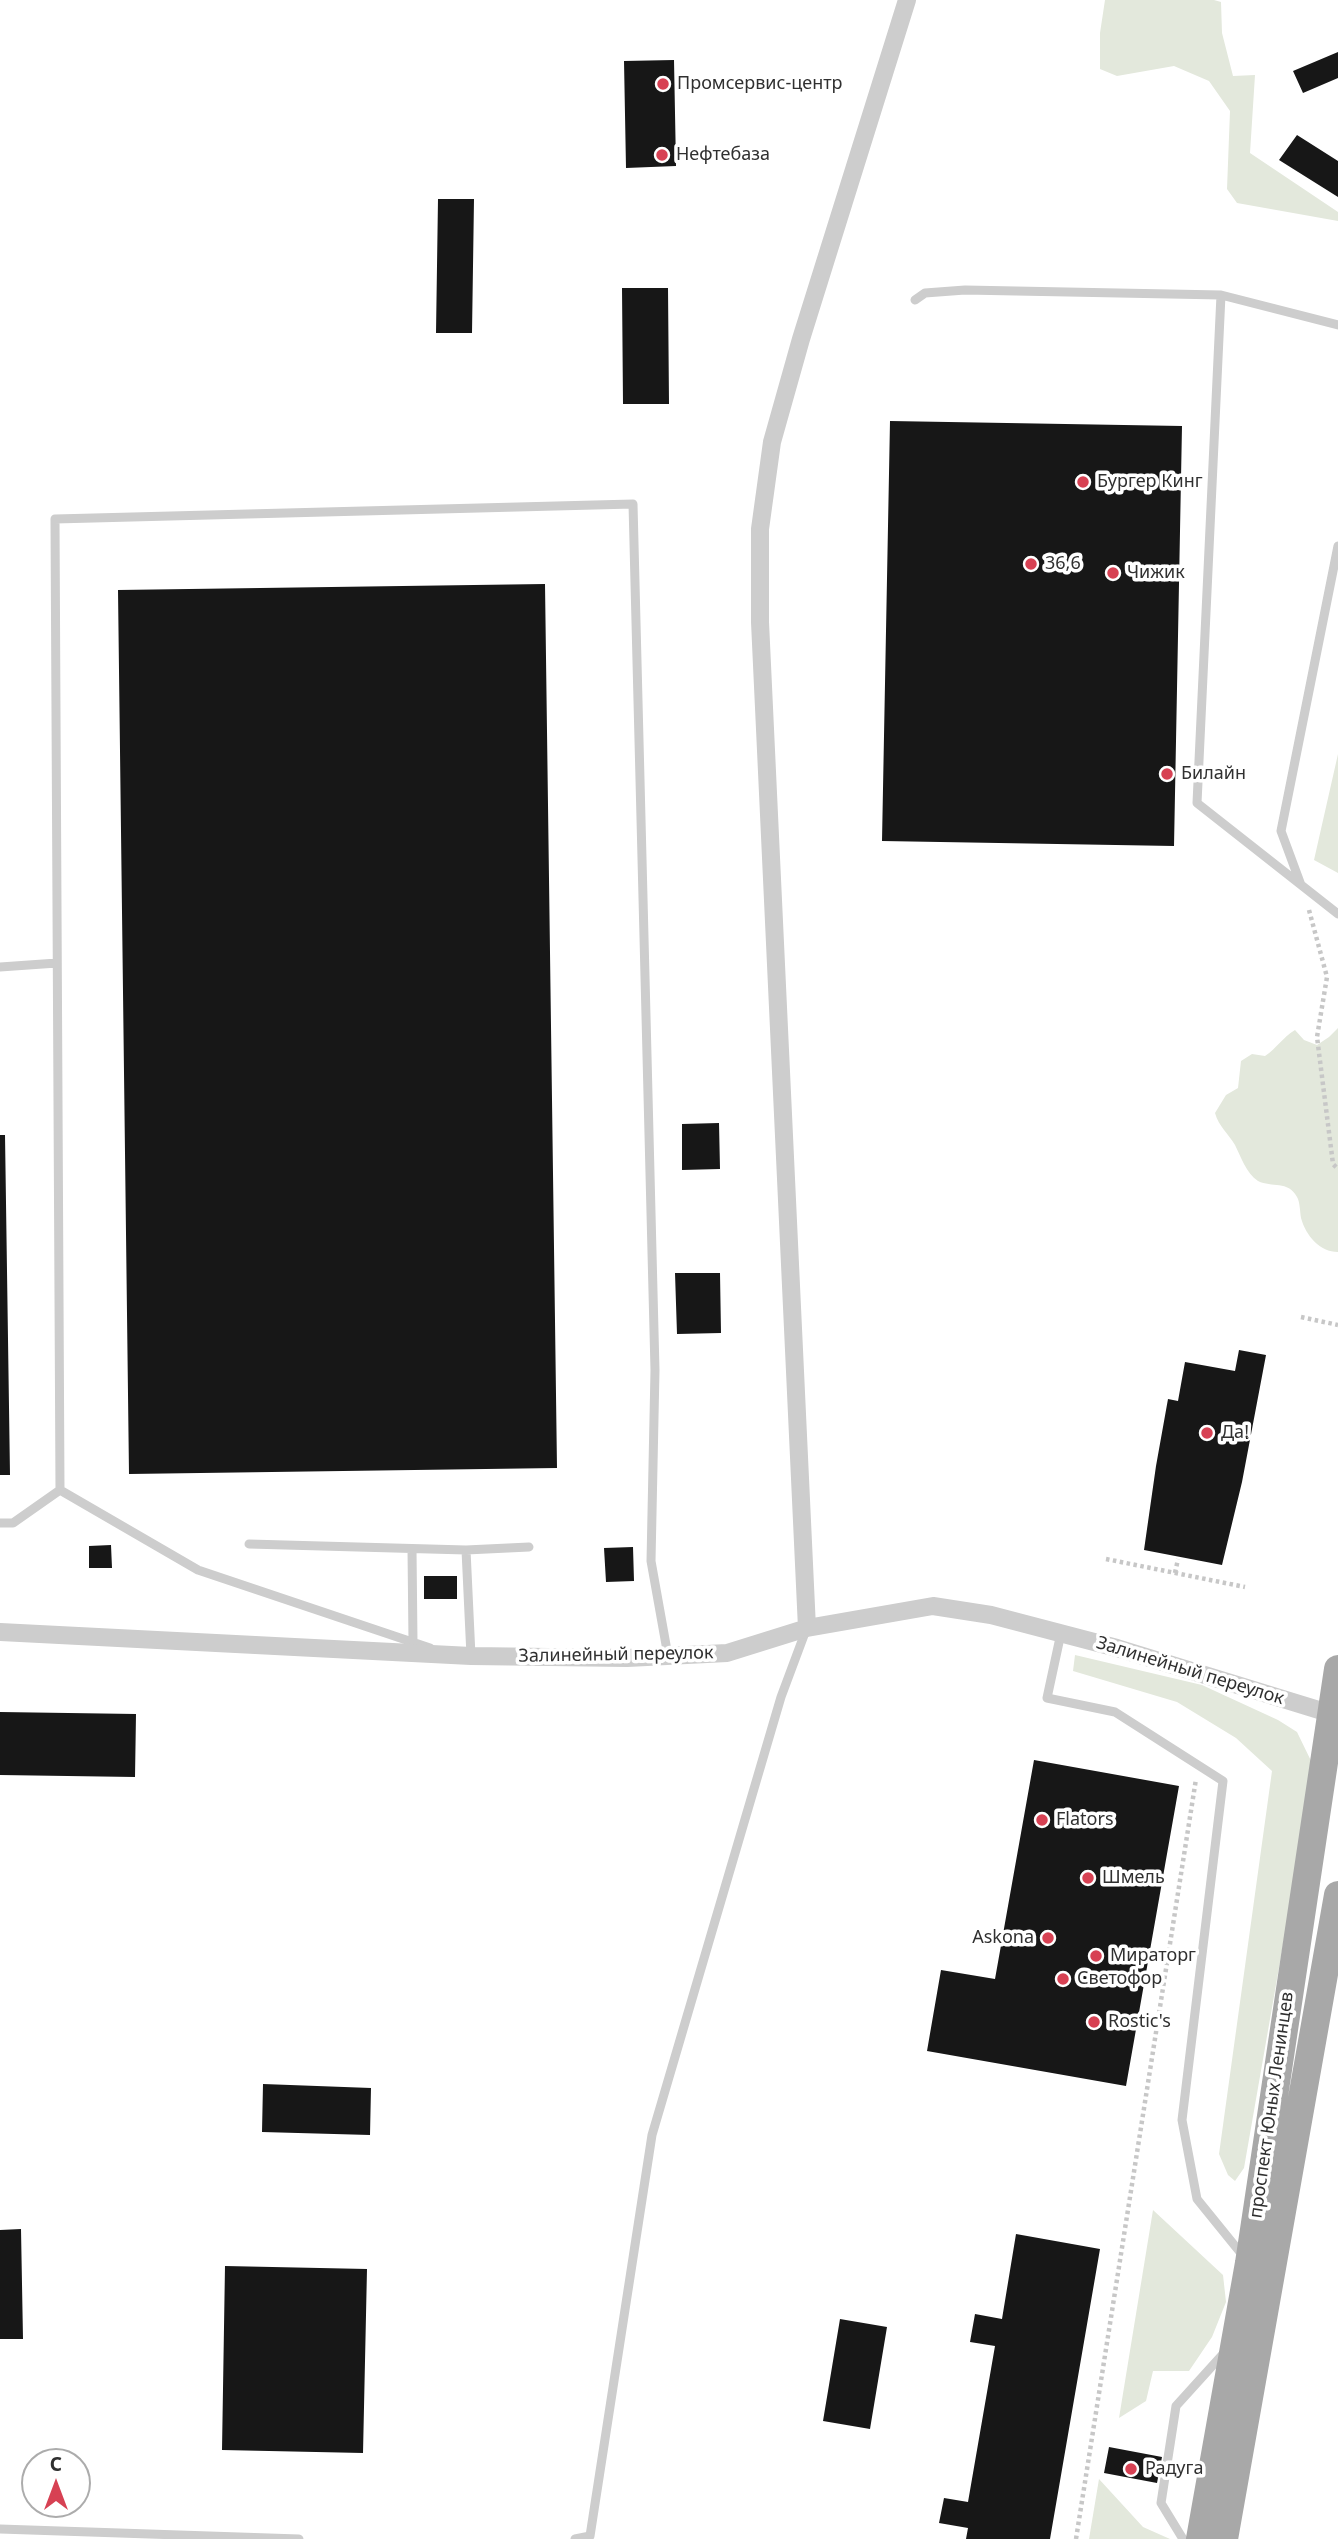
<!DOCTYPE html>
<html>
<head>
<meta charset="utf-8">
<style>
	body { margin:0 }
	#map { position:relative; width:1338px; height:2539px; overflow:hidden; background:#fff; font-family:"Noto Sans",sans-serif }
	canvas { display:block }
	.north { position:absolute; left:21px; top:2448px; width:70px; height:70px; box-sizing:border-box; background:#fff; border:2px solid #acacac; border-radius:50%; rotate:0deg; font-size:19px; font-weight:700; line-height:28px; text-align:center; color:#303030 }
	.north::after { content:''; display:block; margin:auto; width:24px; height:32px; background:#d74153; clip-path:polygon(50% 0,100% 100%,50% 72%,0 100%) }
</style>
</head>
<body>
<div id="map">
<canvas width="1338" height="2539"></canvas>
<div class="north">С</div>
</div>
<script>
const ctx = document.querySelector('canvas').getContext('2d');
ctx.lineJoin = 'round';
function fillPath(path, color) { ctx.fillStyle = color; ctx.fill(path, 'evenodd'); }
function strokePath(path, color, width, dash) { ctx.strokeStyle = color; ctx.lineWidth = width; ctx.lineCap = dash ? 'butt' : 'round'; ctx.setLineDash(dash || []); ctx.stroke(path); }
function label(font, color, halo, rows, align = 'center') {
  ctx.font = font + ' "Noto Sans",sans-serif'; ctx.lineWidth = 7; ctx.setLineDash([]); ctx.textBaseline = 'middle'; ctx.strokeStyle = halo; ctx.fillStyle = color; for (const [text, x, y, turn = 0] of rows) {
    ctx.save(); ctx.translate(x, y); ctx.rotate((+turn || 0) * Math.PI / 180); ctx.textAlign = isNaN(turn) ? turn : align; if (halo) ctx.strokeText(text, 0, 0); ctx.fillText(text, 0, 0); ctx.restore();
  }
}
fillPath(new Path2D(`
	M1105 0H1214L1221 2 1222 33 1233 76 1255 75 1250 153 1338 212V221L1237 203 1227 189 1230 111 1209 81 1174 66 1117 76 1100 69V33Z
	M1338 754V873L1314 860Z
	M1338 1028V1252C1320 1252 1306 1236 1301 1218 1300 1212 1300 1202 1297 1197 1288 1180 1272 1188 1258 1181 1246 1173 1241 1157 1235 1145 1228 1133 1219 1127 1215 1113L1226 1095 1238 1088 1241 1061 1252 1054 1265 1056C1277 1048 1282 1038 1295 1030L1304 1040 1317 1045 1329 1037Z
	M1075 1655 1202 1685 1278 1720 1297 1732 1314 1767 1244 2168 1235 2181 1228 2175 1219 2154 1272 1771 1236 1738 1177 1702 1073 1671Z
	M1153 2210 1223 2275 1226 2302 1212 2337 1189 2371H1153L1146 2401 1119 2418Z
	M1099 2479 1143 2527 1170 2539H1089Z`), '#e3e8dc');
fillPath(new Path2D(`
	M1338 52V78L1303 93 1293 71Z
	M674 60 676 166 626 168 624 61Z
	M1297 135 1338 161V197L1279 160Z
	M438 199H474L472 333H436Z
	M622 288H668L669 404H623Z
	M890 421 1182 426 1174 846 882 841Z
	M545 584 557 1468 129 1474 118 590Z
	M719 1123 720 1169 682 1170V1124Z
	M0 1135H5L10 1475H0Z
	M675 1273H720L721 1333 677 1334Z
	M1239 1350 1266 1355 1242 1482 1222 1565 1144 1550 1156 1466 1168 1399 1178 1401 1185 1362 1235 1371Z
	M111 1545 112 1568H89V1546Z
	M633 1547 634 1581 606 1582 604 1548Z
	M424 1576H457V1599H424Z
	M0 1712 136 1714 135 1777 0 1775Z
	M1034 1760 1179 1786 1126 2086 927 2051 941 1970 995 1979Z
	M263 2084 371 2088 370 2135 262 2132Z
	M21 2229 23 2339H0V2230Z
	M1016 2234 1100 2249 1050 2539H966L968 2528 939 2523 944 2498 968 2502 995 2346 970 2342 975 2314 1002 2319Z
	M225 2266 367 2269 363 2453 222 2450Z
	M840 2319 887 2327 870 2429 823 2421Z
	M1109 2447 1162 2457 1157 2483 1104 2473Z`), '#171717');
strokePath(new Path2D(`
	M1309 910 1327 977 1317 1037 1333 1164 1338 1169
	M1301 1317 1338 1325
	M1106 1559 1245 1587
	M1175 1573 1178 1559
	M1076 2539 1196 1779`), '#c7c7c7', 4.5, [3.5, 3.5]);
strokePath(new Path2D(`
	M1221 295 1197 803 1338 914
	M915 300 925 293 965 290 1221 295 1338 325
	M1301 885 1281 831 1338 546
	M0 967 57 963
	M60 1490 55 519 633 504 655 1370 651 1561 668 1656
	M60 1490 198 1570 430 1648
	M0 1523H13L60 1490
	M249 1544 466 1550 529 1547
	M412 1549 413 1642
	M466 1550 471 1656
	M1061 1633 1047 1698 1115 1712 1223 1781 1182 2120 1197 2199 1244 2257
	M0 2529 299 2539
	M575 2539 590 2536 652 2135 781 1697 806 1630
	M1183 2539 1161 2503 1176 2406 1224 2353`), '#cdcdcd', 9);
strokePath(new Path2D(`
	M807 1628 760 622V529L772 442 801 339 907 0
	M0 1632 471 1656 627 1658 727 1653 807 1628 933 1606 991 1615 1117 1648 1338 1716`), '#cdcdcd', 18);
strokePath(new Path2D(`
	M1200 2539 1249 2263 1338 1669
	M1224 2539 1338 1895`), '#a8a8a8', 28);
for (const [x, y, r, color] of [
	[663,84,7,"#d74153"],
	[662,155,7,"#d74153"],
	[1083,482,7,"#d74153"],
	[1031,564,7,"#d74153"],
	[1113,573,7,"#d74153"],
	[1167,774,7,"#d74153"],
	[1207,1433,7,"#d74153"],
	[1042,1820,7,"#d74153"],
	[1088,1878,7,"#d74153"],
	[1048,1938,7,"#d74153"],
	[1096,1956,7,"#d74153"],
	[1063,1979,7,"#d74153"],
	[1094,2022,7,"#d74153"],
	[1131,2469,7,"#d74153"]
]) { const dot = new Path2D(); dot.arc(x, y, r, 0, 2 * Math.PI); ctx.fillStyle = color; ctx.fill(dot); strokePath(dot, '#fff', 2.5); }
label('18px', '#303030', '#fff', [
	["Промсервис-центр",677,84],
	["Нефтебаза",676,155],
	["Бургер Кинг",1097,482],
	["36,6",1045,564],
	["Чижик",1127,573],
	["Билайн",1181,774],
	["Да!",1221,1433],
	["Flators",1056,1820],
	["Шмель",1102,1878],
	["Askona",1034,1938,"right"],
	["Мираторг",1110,1956],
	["Светофор",1077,1979],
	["Rostic's",1108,2022],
	["Радуга",1145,2469]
], 'left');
label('18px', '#303030', '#fff', [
	["Залинейный переулок",616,1655,-1],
	["Залинейный переулок",1190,1671,17],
	["проспект Юных Ленинцев",1272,2105,-82]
]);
</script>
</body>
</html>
